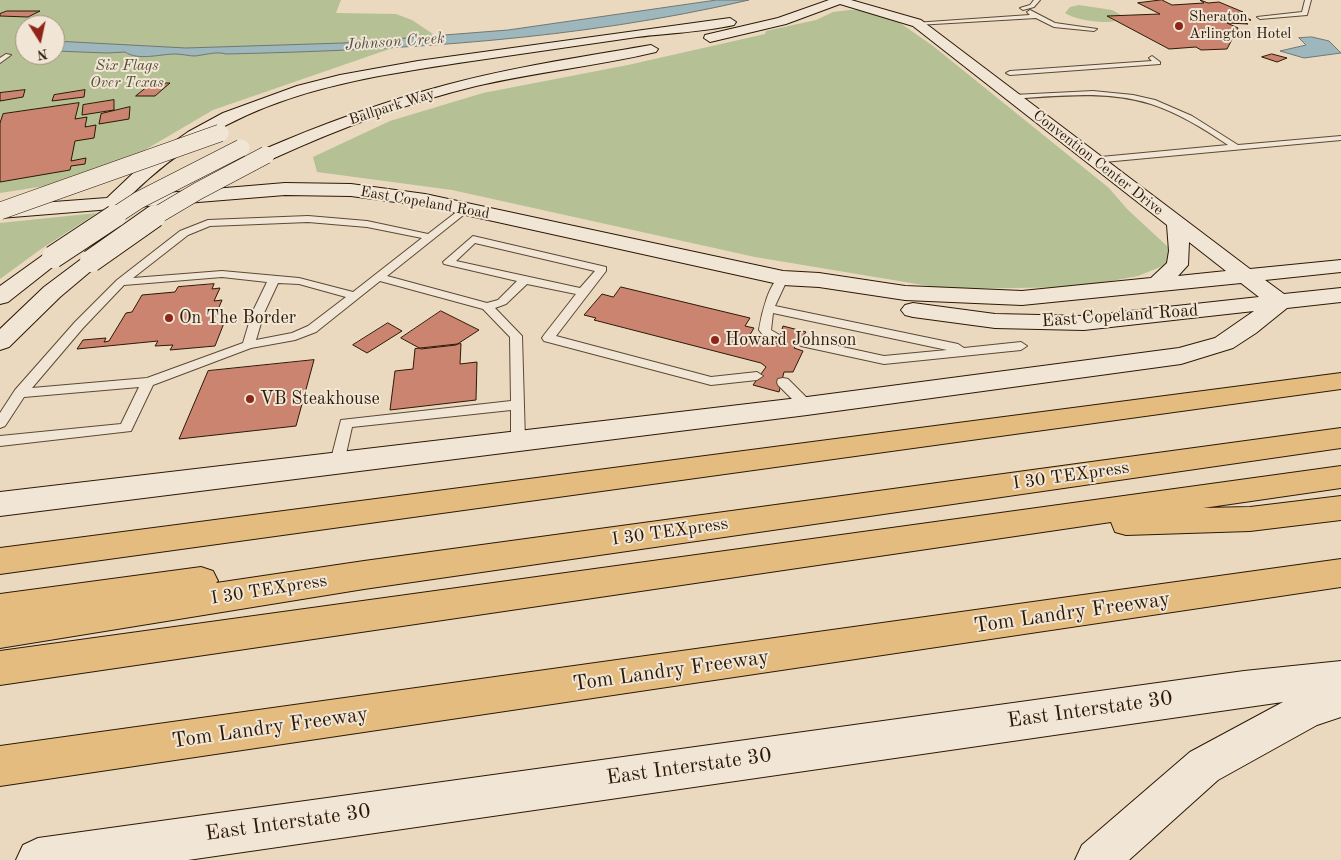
<!DOCTYPE html>
<html>
<head>
<meta charset="utf-8">
<style>
	body { margin:0 }
	#map { position:relative; width:1341px; height:860px; overflow:hidden; background:#ead9bf; font-family:"Old Standard TT",serif }
	canvas { display:block }
	.north { position:absolute; left:15px; top:15px; width:50px; height:50px; box-sizing:border-box; background:#f1e6d5; border:1px solid #a29482; border-radius:50%; rotate:170deg; font-size:14px; font-weight:700; line-height:20px; text-align:center; color:#2c1905 }
	.north::after { content:''; display:block; margin:auto; width:18px; height:22px; background:#8f2418; clip-path:polygon(50% 0,100% 100%,50% 72%,0 100%) }
</style>
</head>
<body>
<div id="map">
<canvas width="1341" height="860"></canvas>
<div class="north">N</div>
</div>
<script>
const ctx = document.querySelector('canvas').getContext('2d');
ctx.lineJoin = 'round';
function fillPath(path, color) { ctx.fillStyle = color; ctx.fill(path, 'evenodd'); }
function strokePath(path, color, width, dash) { ctx.strokeStyle = color; ctx.lineWidth = width; ctx.lineCap = dash ? 'butt' : 'round'; ctx.setLineDash(dash || []); ctx.stroke(path); }
function label(font, color, halo, rows, align = 'center') {
  ctx.font = font + ' "Old Standard TT",serif'; ctx.lineWidth = 4; ctx.setLineDash([]); ctx.textBaseline = 'middle'; ctx.strokeStyle = halo; ctx.fillStyle = color; for (const [text, x, y, turn = 0] of rows) {
    ctx.save(); ctx.translate(x, y); ctx.rotate((+turn || 0) * Math.PI / 180); ctx.textAlign = isNaN(turn) ? turn : align; if (halo) ctx.strokeText(text, 0, 0); ctx.fillText(text, 0, 0); ctx.restore();
  }
}
fillPath(new Path2D(`
	M0 0H341L336 13 396 14 412 20 433 34 213 110 97 178 0 193ZM25 25H55V55H25Z
	M1079 5 1112 10 1121 15 1108 16 1115 21C1101 24 1076 20 1065 13L1070 7Z
	M849 10H861L891 18 903 25 933 46 1109 188 1127 209 1168 247 1172 255 1170 263 1138 276 1079 287 947 289 755 257 452 190 317 172 313 157 390 121 483 93 628 65 765 34 766 31 816 20 833 12Z
	M97 213 41 249 0 279V223Z`), '#b5c094');
const water = new Path2D(`
	M717 0H749C577 40 402 50 226 54 216 51 205 55 195 56 189 56 182 54 175 54 161 54 138 61 125 52L107 53 55 51V41L186 48 343 43 508 30Z
	M1312 37 1329 41 1341 53 1304 58 1280 51 1306 45 1299 38Z`);
fillPath(water, '#9db7bd');
strokePath(water, '#707873', 1);
const building = new Path2D(`
	M1162 0 1172 5 1204 3 1200 0 1208 3 1219 2 1243 12 1235 13 1251 20 1241 21 1248 24 1227 23 1238 28 1227 49 1201 50 1196 47 1169 49 1107 16 1160 14 1138 3Z
	M7 11H40L28 17 0 16V14Z
	M1272 54 1287 58 1277 62 1262 57Z
	M152 83H170L155 96H136Z
	M25 90 23 97 0 101V93Z
	M85 90 84 97 52 101 54 95Z
	M114 100V110L82 115 83 105Z
	M79 103 75 119 87 117 85 127 96 125 94 138 75 141 71 161 86 158 85 164 71 166 70 170 0 182V123L3 114Z
	M130 107 129 119 99 124 101 114Z
	M214 284 212 289 220 288 214 301 222 300 212 324 224 323 215 346 170 350 173 345 155 346 158 341 77 349 83 340 106 338 104 342 109 341 126 313 132 312 142 295 175 292 178 287Z
	M621 287 750 318 745 326 754 328 748 338 771 344 778 343 783 326 806 332 794 348 803 351 793 372H784L779 392 753 385 766 367 761 363 594 320 596 318 584 315 602 294 613 297Z
	M441 311 479 330 456 345 421 349 401 338Z
	M388 323 402 331 367 353 353 345Z
	M461 344 460 364 477 362 476 400 390 410 395 371 413 369 415 349Z
	M314 360 296 426 179 439 208 371Z`);
fillPath(building, '#cb8470');
strokePath(building, '#2c1905', 1);
const lane = new Path2D(`
	M1034 0H1040L1034 7 1023 10 1020 8 1030 5Z
	M1305 0H1311L1307 15 1260 19 1257 17 1302 12Z
	M1030 10 1055 23 1097 29 1094 31 1054 27 1036 18 917 25 914 23 1030 15 1027 12Z
	M6 54 11 55 0 63V58Z
	M1152 56 1160 62V64L1010 75 1006 73 1010 71 1152 61 1149 58Z
	M1093 91 1133 95 1155 100 1192 116 1238 145 1341 136V140L1093 163 1089 160 1090 158 1228 145C1204 129 1179 113 1151 104 1107 90 1058 96 1013 99L1009 97 1013 95Z
	M463 207 471 209 387 276 487 303 498 300 517 281 444 264 443 262 473 236 606 267V271L556 336 711 377 757 372 763 376 757 380 711 385 544 341 542 338 544 335 576 294 527 284 506 304 495 308 522 336 525 441 523 445H513L511 441V410L352 427 344 463 342 467H332L330 463 341 420 511 401 510 337 483 309 380 281 316 332 295 340 251 348 153 385 131 431 0 446V436L121 424 139 387 24 397 5 426 0 428V413L15 390 75 322 117 280 180 231 208 220 308 216 367 221 428 234ZM308 222 367 227 422 238 353 292 299 278 222 271 133 278 188 235 210 226ZM475 243 595 271 580 288 456 261ZM222 277 267 282 252 313 243 343 147 378 32 388 83 328 124 285ZM278 283 299 284 346 297 308 326 292 333 256 340 264 313Z
	M783 275 788 278 775 306 958 344 964 348 1021 342 1027 346 1021 350 884 364 801 346 795 342 801 338 884 356 947 350 773 313 771 330 783 337 777 341 766 339 759 330C761 317 769 279 783 275Z
	M783 378 788 379 812 403 814 406 812 409H802L778 385 777 382 778 379Z`);
const secondary = new Path2D(`
	M829 0H851L921 20 1250 269 1341 260V272L1265 280 1284 294 1341 288V302L1287 308 1256 333 1233 348 1181 364 807 415 0 516V492L807 397 1179 348 1215 338 1254 311 1084 330 995 328 913 317 905 315 901 310 905 305 913 303 995 314 1084 316 1259 297 1241 283 1022 305 905 300 819 287 783 285 425 206 351 196 285 195 0 218V206L107 198 145 162 188 132 223 113 297 86 340 75 418 61 730 18 736 22 734 25C703 32 669 33 637 37 582 45 527 53 472 61 338 81 231 97 130 196L285 183 351 184 425 194 783 271 819 273 905 286 1022 291 1151 278 1167 263 1169 251 1167 225 913 26 840 4 786 24 710 42 704 38 705 35 778 18ZM1189 242 1226 271 1178 276 1188 265Z
	M651 45 658 49 656 52C597 66 536 72 476 86 406 103 338 129 272 159H260L257 155 260 151C320 125 382 102 446 85 513 67 582 57 651 45Z
	M53 251 60 253 64 257 60 261 8 302 0 304V286L46 253Z
	M91 255 98 257 102 261 98 265 60 297 9 347 0 350V329L44 287 84 257Z
	M1341 661V717L1317 725 1218 780 1129 860H1075L1082 845 1190 752 1283 702 188 860H16L23 845 38 838 1244 671Z`);
const highway = new Path2D(`
	M1341 373V389L0 574V548Z
	M1341 428V448L364 589 0 648V594L201 567 213 571 218 581 216 583 364 561Z
	M1341 466V488L1203 508 1250 507 1341 496V520L1250 531 1126 535 1115 532 1111 522 0 685V651Z
	M1341 559V587L0 786V746Z`);
strokePath(lane, '#5c4934', 2);
strokePath(secondary, '#2c1905', 2);
strokePath(highway, '#2c1905', 2);
fillPath(lane, '#f1e6d5');
fillPath(secondary, '#f1e6d5');
fillPath(highway, '#e5bc80');
const secondaryBridgeFar1 = new Path2D(`
	M0 211 220 133
	M113 217 139 200 241 148
	M154 217 198 191 266 155`);
const secondaryBridge = new Path2D(`
	M53 257 115 216
	M91 261 155 216`);
strokePath(secondaryBridgeFar1, '#2c1905', 18, []);
strokePath(secondaryBridge, '#2c1905', 24, []);
strokePath(secondaryBridgeFar1, '#f1e6d5', 17);
strokePath(secondaryBridge, '#f1e6d5', 22);
for (const [x, y, r, color] of [
	[1179,26,5,"#8f2418"],
	[169,318,5,"#8f2418"],
	[715,340,5,"#8f2418"],
	[250,399,5,"#8f2418"]
]) { const dot = new Path2D(); dot.arc(x, y, r, 0, 2 * Math.PI); ctx.fillStyle = color; ctx.fill(dot); strokePath(dot, '#f1e6d5', 2); }
label('15px', '#2c1905', '#f1e6d5', [
	["Sheraton",1189,17],
	["Arlington Hotel",1189,34]
], 'left');
label('italic 15px', '#554b30', '#f1e6d5', [
	["Six Flags",127,66],
	["Over Texas",127,83]
]);
label('15px', '#2c1905', '#f1e6d5', [
	["Ballpark Way",392,107,-18],
	["Convention Center Drive",1098,163,38],
	["East Copeland Road",425,203,10]
]);
label('italic 16px', '#545045', '#f1e6d5', [
	["Johnson Creek",395,42,-4]
]);
label('18px', '#2c1905', '#f1e6d5', [
	["East Copeland Road",1120,316,-4],
	["I 30 TEXpress",1071,476,-8],
	["I 30 TEXpress",670,532,-8],
	["I 30 TEXpress",269,590,-9]
]);
label('18px', '#2c1905', '#f1e6d5', [
	["On The Border",179,318],
	["Howard Johnson",725,340],
	["VB Steakhouse",260,399]
], 'left');
label('21px', '#2c1905', '#f1e6d5', [
	["Tom Landry Freeway",1072,613,-8],
	["Tom Landry Freeway",671,671,-8],
	["East Interstate 30",1090,710,-8],
	["Tom Landry Freeway",270,728,-8],
	["East Interstate 30",689,767,-8],
	["East Interstate 30",288,823,-8]
]);
</script>
</body>
</html>
